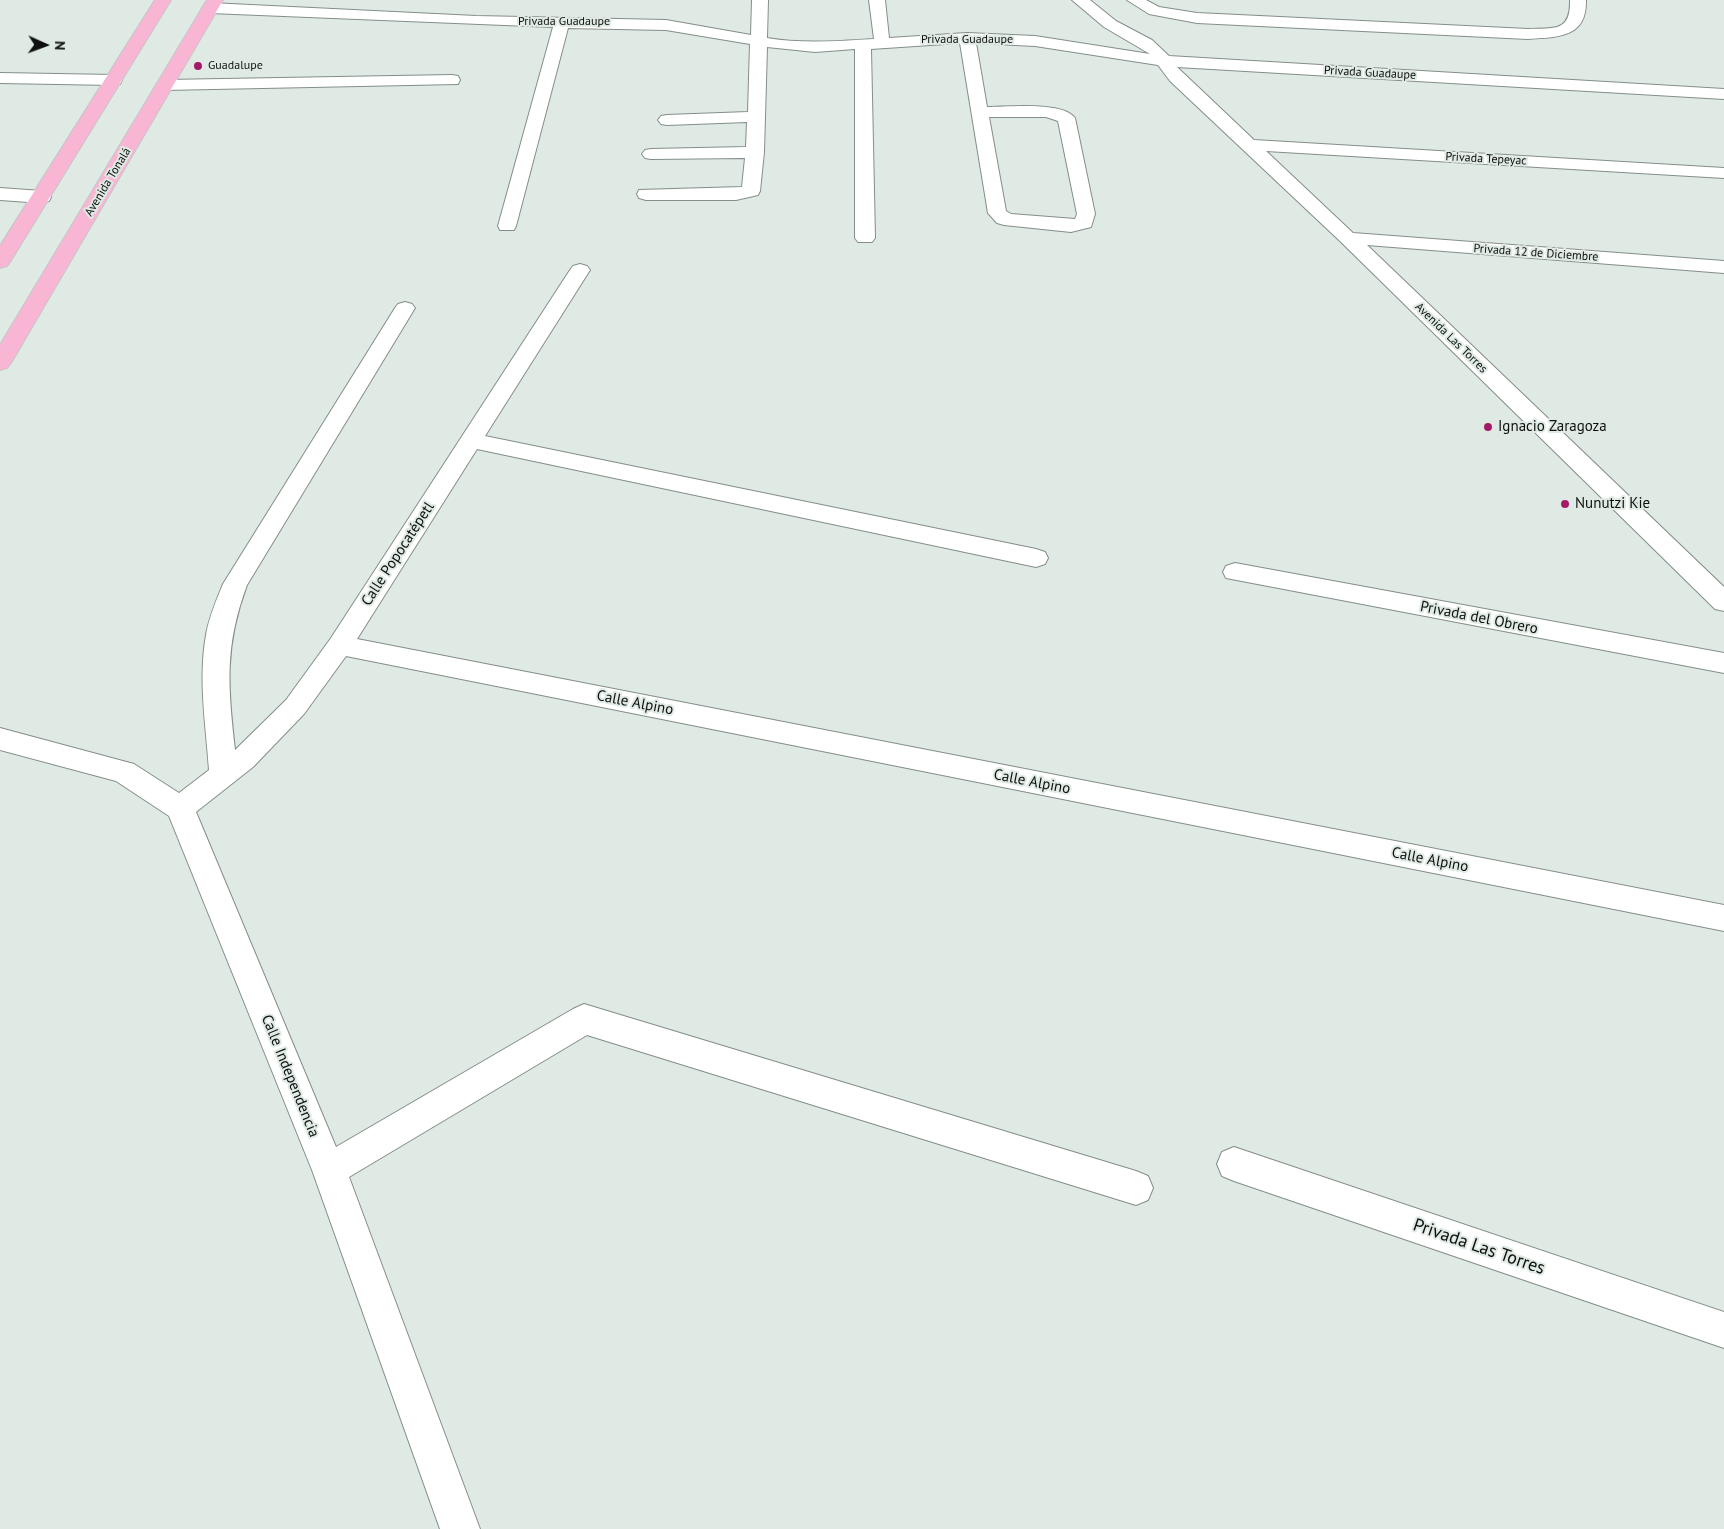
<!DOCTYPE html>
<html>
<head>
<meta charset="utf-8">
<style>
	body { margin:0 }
	#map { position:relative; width:1724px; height:1529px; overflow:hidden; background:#e0eae4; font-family:"PT Sans",sans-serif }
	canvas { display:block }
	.north { position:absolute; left:20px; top:20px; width:50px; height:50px; -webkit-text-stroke:4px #e0eae4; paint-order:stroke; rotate:92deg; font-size:14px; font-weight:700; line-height:20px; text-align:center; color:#0d100e }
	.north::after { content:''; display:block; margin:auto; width:18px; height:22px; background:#0d100e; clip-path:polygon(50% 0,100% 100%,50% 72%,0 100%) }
</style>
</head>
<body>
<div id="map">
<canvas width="1724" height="1529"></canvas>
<div class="north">N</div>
</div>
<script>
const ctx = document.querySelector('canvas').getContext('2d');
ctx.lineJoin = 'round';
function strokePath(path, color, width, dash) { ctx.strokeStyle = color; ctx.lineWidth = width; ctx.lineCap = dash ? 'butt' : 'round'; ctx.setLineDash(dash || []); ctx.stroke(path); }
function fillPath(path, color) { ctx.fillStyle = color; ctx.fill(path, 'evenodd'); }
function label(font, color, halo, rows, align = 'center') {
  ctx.font = font + ' "PT Sans",sans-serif'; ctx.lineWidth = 4; ctx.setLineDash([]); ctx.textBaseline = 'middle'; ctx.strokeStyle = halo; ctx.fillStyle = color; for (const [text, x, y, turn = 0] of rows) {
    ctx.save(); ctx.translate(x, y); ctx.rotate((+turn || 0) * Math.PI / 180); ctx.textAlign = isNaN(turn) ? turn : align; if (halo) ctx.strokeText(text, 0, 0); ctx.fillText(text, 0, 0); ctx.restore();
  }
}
const minor = new Path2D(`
	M752 0H768L767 38C803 44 838 41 874 39L869 0H885L889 38 967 33 1035 36 1150 54 1104 27 1072 0H1090L1116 21 1152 40 1169 56 1724 89V99L1177 67 1254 140 1724 168V178L1266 151 1353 233 1724 261V273L1367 245 1724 587V611L1715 609 1341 242 1170 81 1158 65 1035 46 976 43 987 107C1007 107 1063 101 1075 118L1095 214 1091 227 1071 232 1004 225 997 223 988 213 960 43 871 49 875 238 872 242H858L855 238V49L815 52 767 47 764 152 760 191 758 195 736 200H646L639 198 637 194 639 190 742 187 745 158 651 159 645 158 642 154 645 150 651 149 746 147 747 122 667 125 661 124 658 120 661 116 667 115 748 112 750 44 666 30 568 28 516 226 514 230H500L498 226 553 27 210 13 202 8 210 3 476 16 666 20 751 35ZM989 117H1046L1058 121 1077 214 1075 219 1011 214 1006 211Z
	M1127 0H1146L1159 7 1197 13 1528 29C1554 28 1571 32 1570 0H1586C1587 38 1558 37 1528 39L1197 23 1149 14Z
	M0 73 114 75 120 76 122 80 120 84 114 85 0 83Z
	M452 75 458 76 460 80 458 84 165 90 159 89 157 85 159 81 165 80Z
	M0 188 42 191 49 193 51 197 49 201 42 203 0 200Z
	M580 264 587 266 590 270 485 436 1036 549 1045 552 1048 558 1045 564 1036 567 477 449 357 639 1724 905V931L346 656 304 714 253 767 196 812 336 1147 573 1009 584 1004 1136 1171 1148 1176 1153 1188 1148 1200 1136 1205 587 1035 349 1177 480 1529H440L312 1170 169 816 116 781 0 750V728L134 764 179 793 209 770C206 726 198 679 206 635 209 617 216 601 223 584L395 308 398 304 405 302 412 304 415 308 247 585C224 647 228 686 235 750L286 700 331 638 570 270 573 266Z
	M1235 563 1724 653V673L1226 578 1223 572 1226 566Z
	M1234 1147 1724 1312V1348L1234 1181 1222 1176 1217 1164 1222 1152Z`);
const major = new Path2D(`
	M155 0H171L10 262 7 266 0 268V246Z
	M207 0H223L11 363 7 368 0 370V345Z`);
strokePath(minor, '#848e89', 2);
strokePath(major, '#c5c6c5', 2);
fillPath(minor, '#fff');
fillPath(major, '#f9b6d4');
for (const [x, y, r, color] of [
	[198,66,5,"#a31b66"],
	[1488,427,5,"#a31b66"],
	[1565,504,5,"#a31b66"]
]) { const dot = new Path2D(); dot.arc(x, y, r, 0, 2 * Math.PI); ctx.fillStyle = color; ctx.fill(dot); strokePath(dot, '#e0eae4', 2); }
label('12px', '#0d100e', '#e0eae4', [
	["Privada Guadaupe",564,22],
	["Privada Guadaupe",967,40],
	["Privada Guadaupe",1370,73,3],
	["Privada Tepeyac",1486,159,3],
	["Avenida Tonalá",108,182,-59],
	["Privada 12 de Diciembre",1536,253,4],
	["Avenida Las Torres",1451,338,44]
]);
label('12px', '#0d100e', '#e0eae4', [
	["Guadalupe",208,66]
], 'left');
label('15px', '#0d100e', '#e0eae4', [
	["Ignacio Zaragoza",1498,427],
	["Nunutzi Kie",1575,504]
], 'left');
label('15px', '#0d100e', '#e0eae4', [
	["Calle Popocatépetl",398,554,-57],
	["Privada del Obrero",1479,618,11],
	["Calle Alpino",635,703,11],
	["Calle Alpino",1032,782,11],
	["Calle Alpino",1430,860,11],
	["Calle Independencia",290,1076,68]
]);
label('18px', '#0d100e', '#e0eae4', [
	["Privada Las Torres",1479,1247,19]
]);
</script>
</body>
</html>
